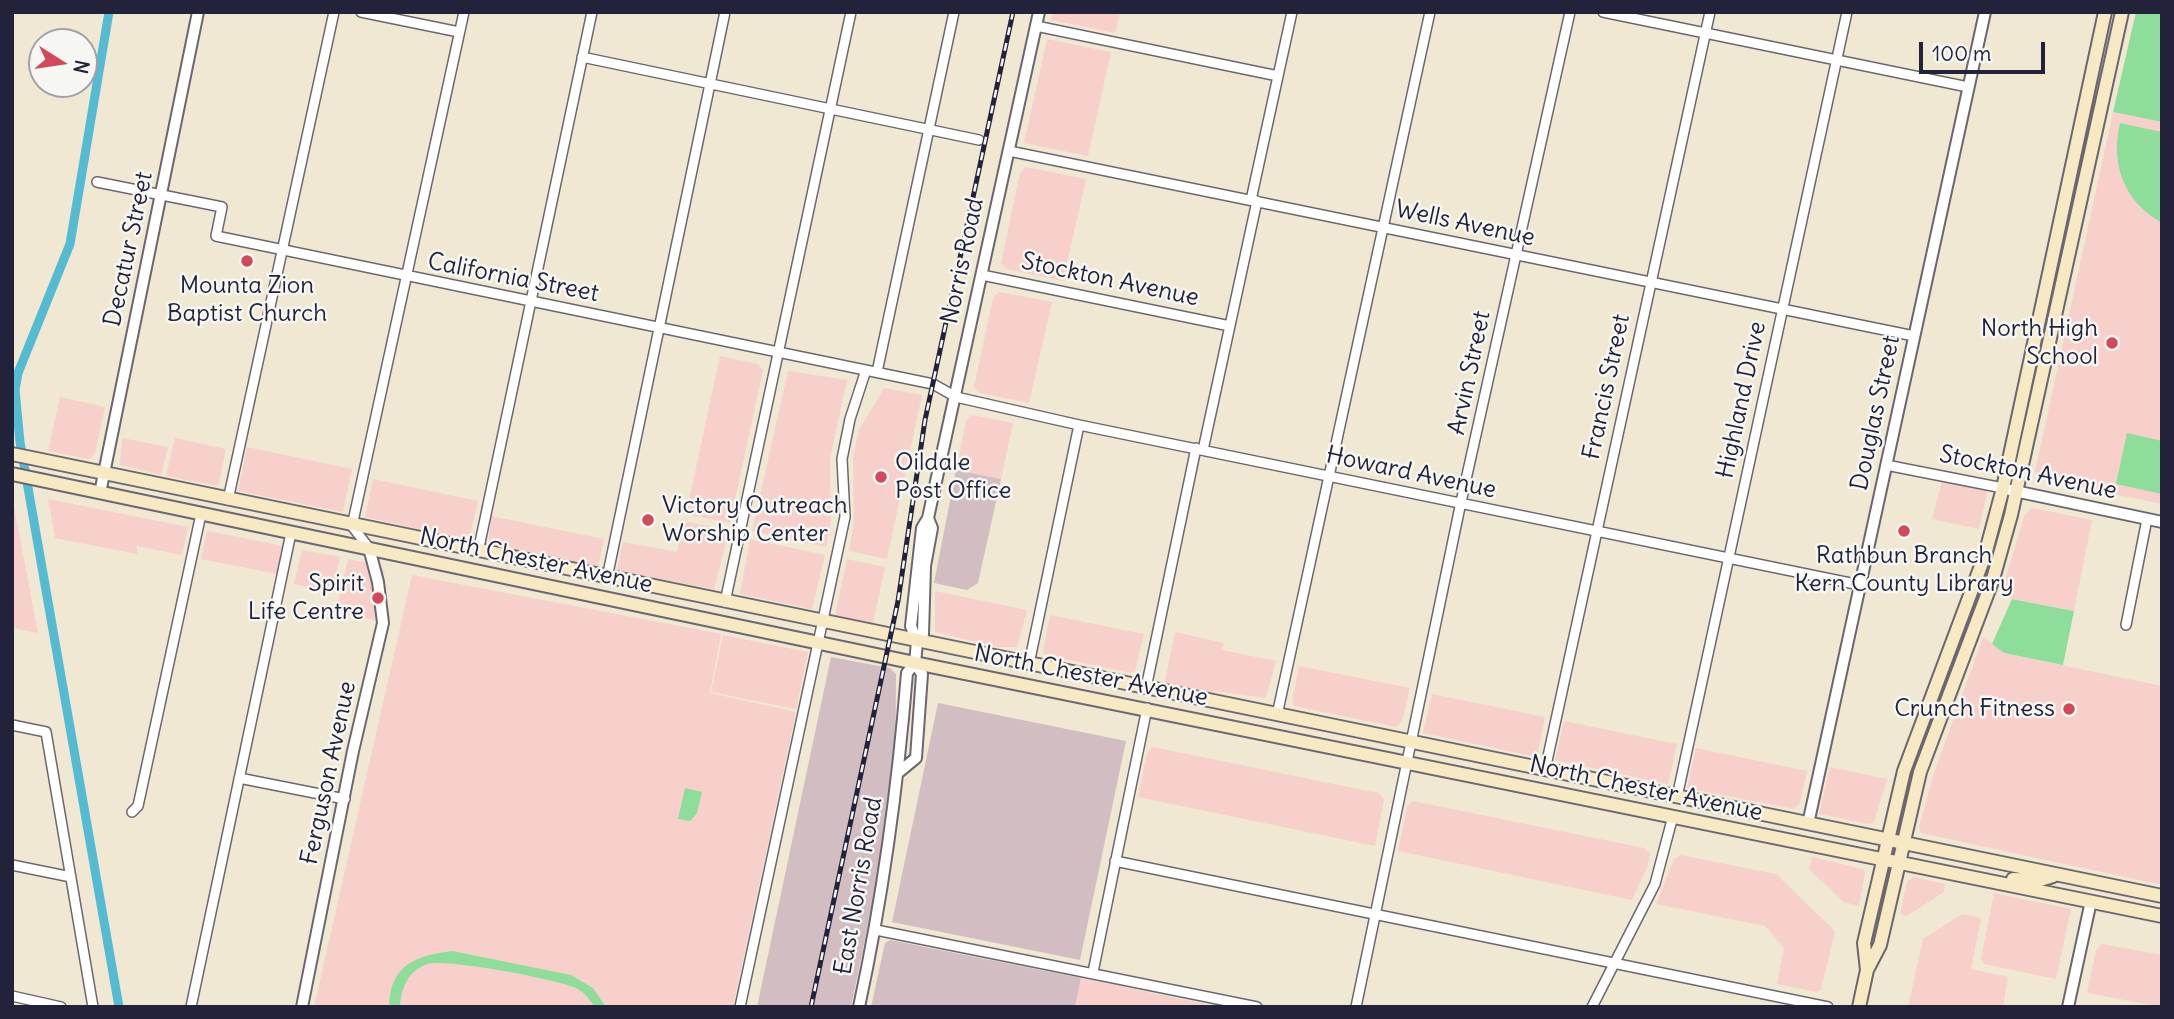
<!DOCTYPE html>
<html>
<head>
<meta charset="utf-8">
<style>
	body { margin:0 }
	#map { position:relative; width:2174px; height:1019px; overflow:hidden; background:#f0e8d3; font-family:Delius,sans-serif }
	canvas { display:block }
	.frame { position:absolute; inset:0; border:14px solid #22223b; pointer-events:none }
	.north { position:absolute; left:28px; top:28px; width:70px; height:70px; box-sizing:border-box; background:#f6f6f2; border:2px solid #a1a1a9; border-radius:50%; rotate:102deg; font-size:19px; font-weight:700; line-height:28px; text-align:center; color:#22223b }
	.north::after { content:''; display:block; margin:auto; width:24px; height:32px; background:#d1495b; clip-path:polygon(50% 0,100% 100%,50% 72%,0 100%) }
	.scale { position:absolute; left:1919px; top:42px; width:126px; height:32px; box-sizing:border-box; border:4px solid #22223b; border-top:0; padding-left:9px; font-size:21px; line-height:24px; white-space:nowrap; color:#22223b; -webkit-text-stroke:5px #f6f6f2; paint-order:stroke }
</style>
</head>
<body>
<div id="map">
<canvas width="2174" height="1019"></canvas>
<div class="frame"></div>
<div class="north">N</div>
<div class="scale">100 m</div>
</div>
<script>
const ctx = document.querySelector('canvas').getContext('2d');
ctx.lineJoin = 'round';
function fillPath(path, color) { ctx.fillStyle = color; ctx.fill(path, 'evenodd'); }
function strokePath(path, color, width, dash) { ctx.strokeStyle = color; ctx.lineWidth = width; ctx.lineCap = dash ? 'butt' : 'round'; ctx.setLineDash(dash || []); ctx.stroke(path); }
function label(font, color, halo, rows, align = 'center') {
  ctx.font = font + ' Delius,sans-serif'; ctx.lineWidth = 5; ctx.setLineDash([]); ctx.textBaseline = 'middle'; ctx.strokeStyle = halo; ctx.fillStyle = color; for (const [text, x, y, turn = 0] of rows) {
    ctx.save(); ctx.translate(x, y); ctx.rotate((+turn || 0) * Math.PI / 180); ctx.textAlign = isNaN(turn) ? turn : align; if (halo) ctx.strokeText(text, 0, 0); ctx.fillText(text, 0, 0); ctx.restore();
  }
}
fillPath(new Path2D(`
	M1053 12H1120L1115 33 1051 20Z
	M1047 39 1111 52 1088 156 1024 143Z
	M2113 112 2162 122V504L2041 479 2035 472Z
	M1026 167 1086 179 1063 281 1007 269 1001 263 1020 173Z
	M999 292 1052 302 1029 403 980 393 974 387 993 298Z
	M720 356 758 364 763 370 730 523 686 514Z
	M788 371 847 380 830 459 831 520 826 547 752 531Z
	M884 388 922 395 887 559 849 551 854 521 853 457 859 430Z
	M60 397 105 407 95 453 89 459 48 451Z
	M972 415 1013 423 1001 479 956 470 966 421Z
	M122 438 168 447 161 475 120 465Z
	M175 438 226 449 218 486 166 476Z
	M247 447 352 469 343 512 238 491Z
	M373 479 478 501 469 540 365 517Z
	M1942 481 1988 489 1979 529 1932 519Z
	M48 499 188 527 182 555 137 546V554L55 538Z
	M12 500 13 501 38 633 12 628Z
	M2033 508 2092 520 2074 611 2000 596 2025 514Z
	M491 516 604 539 598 567 488 544Z
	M688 522 729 530 714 589 617 571 623 542 677 552 683 525Z
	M207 531 284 546 277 574 201 559Z
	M750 539 825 555 812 609 740 594Z
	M302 550 340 557 332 592 294 584Z
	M348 559 379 565 385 571 375 620 336 612Z
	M847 559 885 567 873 623 835 615Z
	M412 575 721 634 710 693 796 712 733 1007H314Z
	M935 591 1027 610 1017 647H998L935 632Z
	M1050 615 1144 634 1135 671 1131 673 1045 655 1043 651Z
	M1175 632 1224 643 1222 650 1276 661 1266 698 1214 691 1211 700 1163 690Z
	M723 635 808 652 796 709 711 692Z
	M1983 637 2004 653 2162 686V885L1921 833 1919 827 1933 776Z
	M1299 666 1410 688 1402 721 1396 727 1294 706 1292 702Z
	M1432 694 1545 717 1537 757 1423 733Z
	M1564 721 1677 744 1668 784 1555 760Z
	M1153 747 1378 793 1384 799 1375 846 1138 797 1147 753Z
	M1696 748 1807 771 1800 803 1794 809 1687 788Z
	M1830 767 1887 779 1874 822 1870 824 1819 814Z
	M1413 801 1644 848 1650 854 1647 868 1632 900 1398 851 1407 807Z
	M1681 855 1776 874 1835 931 1821 990 1817 992 1777 984 1784 948 1765 926 1656 904 1674 859Z
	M1812 857 1863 869 1865 873 1859 906 1844 902 1809 869Z
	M1913 877 1945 884 1944 892 1907 916 1900 914 1907 882Z
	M1994 893 2071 909 2056 979 1984 964 1981 959Z
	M1962 914 1981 918 1971 969 2008 977 2003 1007H1908L1923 939Z
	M2102 944 2162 955V1007L2087 993 2096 950Z
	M1081 978 1219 1007H1075Z`), '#f7d0cb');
fillPath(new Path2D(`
	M956 470 1001 479 978 583 967 590 934 583Z
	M831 657 890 668 896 674 895 795 851 1007H757Z
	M938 703 1126 741 1080 960 892 922Z
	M890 940 1081 978 1075 1007H871L885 943Z`), '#d2bec2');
fillPath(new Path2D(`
	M2136 12H2162V122L2113 112Z
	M2120 123 2162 132V223C2124 202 2110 164 2120 123Z
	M2127 433 2162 441V494L2116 484Z
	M2012 599 2074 611 2063 665 2004 653 1992 644Z
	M685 788 702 792 697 813 690 821 678 819Z
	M452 951 571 975 593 988 606 1007H595C589 999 584 992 576 988 556 979 445 958 427 964 408 971 401 988 400 1007H389C390 964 416 956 452 951Z`), '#8fdd9b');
strokePath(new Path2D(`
	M109 12 70 244 18 373 15 390 20 442 119 1007`), '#55bbd3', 9);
const minor = new Path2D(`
	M361 12 459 32
	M1603 12 1968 87
	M1036 26 1278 76
	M582 57 979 140
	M1009 151 1914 336
	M97 182 222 207 216 236 933 384 956 397 1079 425 1860 585
	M1251 200 1292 12
	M982 275 1230 326
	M877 372 954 12
	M1203 450 1257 201
	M1886 465 2003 488
	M228 500 334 12
	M369 548 352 526 464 12
	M478 552 592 12
	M607 578 725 12
	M725 602 851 12
	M2126 625 2147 519
	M1029 664 1079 425
	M1146 688 1196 448
	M1277 715 1430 12
	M12 725 46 732 93 1007
	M1545 770 1710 12
	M239 778 345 799
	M1677 797 1847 12
	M132 812 138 806 201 514
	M1115 861 1828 1007
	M12 865 71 877
	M876 930 1257 1007
	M1093 972 1147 708
	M12 996 61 1007
	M191 1007 291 533
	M740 1007 845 517 842 459 850 419 866 370
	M1356 1007 1461 502 1570 12
	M1592 1007 1655 884 1673 816`);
const tertiary = new Path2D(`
	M2010 490 2162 522
	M100 493 198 12
	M917 642 923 634 925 566 932 528 928 518
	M899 772 916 758 922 674 915 663 917 642 911 626 922 528 928 518 1039 12
	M1808 824 1985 12
	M302 1007 353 751 383 623 378 582 369 548
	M859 1007C883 896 898 785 907 673L915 663
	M2068 1007 2091 901`);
const secondary = new Path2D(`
	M12 454 2162 896
	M12 474 915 663 2162 916
	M2013 879 2040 880 2053 876
	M1867 970 1880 945 1920 772 1993 579 2011 515 2122 12
	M1859 1007 1867 970 1864 943 1904 771 1985 555 2003 488 2105 12`);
strokePath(minor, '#6a6770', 12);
strokePath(tertiary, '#6a6770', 14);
strokePath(secondary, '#6a6770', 16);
strokePath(minor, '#fff', 9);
strokePath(tertiary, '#fff', 10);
strokePath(secondary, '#f6e9c3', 12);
const rail = new Path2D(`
	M811 1007 898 601 925 420 1013 12`);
strokePath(rail, '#22223b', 5);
strokePath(rail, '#f6f6f2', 2.5, [8]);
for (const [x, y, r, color] of [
	[247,261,7,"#d1495b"],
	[2112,343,7,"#d1495b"],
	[881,477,7,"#d1495b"],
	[648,520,7,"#d1495b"],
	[1904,531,7,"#d1495b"],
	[378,598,7,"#d1495b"],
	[2069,709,7,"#d1495b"]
]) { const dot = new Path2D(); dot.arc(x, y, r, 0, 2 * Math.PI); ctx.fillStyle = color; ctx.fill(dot); strokePath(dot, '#f6f6f2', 2.5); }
label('24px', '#22223b', '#f6f6f2', [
	["Wells Avenue",1465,224,12],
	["Decatur Street",129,249,-78],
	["Norris Road",963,261,-78],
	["California Street",513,278,11],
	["Stockton Avenue",1110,280,12],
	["Arvin Street",1470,373,-78],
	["Francis Street",1607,387,-78],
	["Highland Drive",1742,400,-78],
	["Douglas Street",1876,413,-78],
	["Howard Avenue",1411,473,12],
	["Stockton Avenue",2028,473,12],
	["North Chester Avenue",536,561,12],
	["North Chester Avenue",1091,676,11],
	["Ferguson Avenue",329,773,-78],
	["North Chester Avenue",1646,789,12],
	["East Norris Road",859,886,-80]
]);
label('24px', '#22223b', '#f6f6f2', [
	["Mounta Zion",247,286,"center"],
	["Baptist Church",247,314,"center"],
	["North High",2098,329],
	["School",2098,357],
	["Oildale",895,463,"left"],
	["Post Office",895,491,"left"],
	["Victory Outreach",662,506,"left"],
	["Worship Center",662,534,"left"],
	["Rathbun Branch",1904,556,"center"],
	["Kern County Library",1904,584,"center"],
	["Spirit",364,584],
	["Life Centre",364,612],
	["Crunch Fitness",2055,709]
], 'right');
</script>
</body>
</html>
